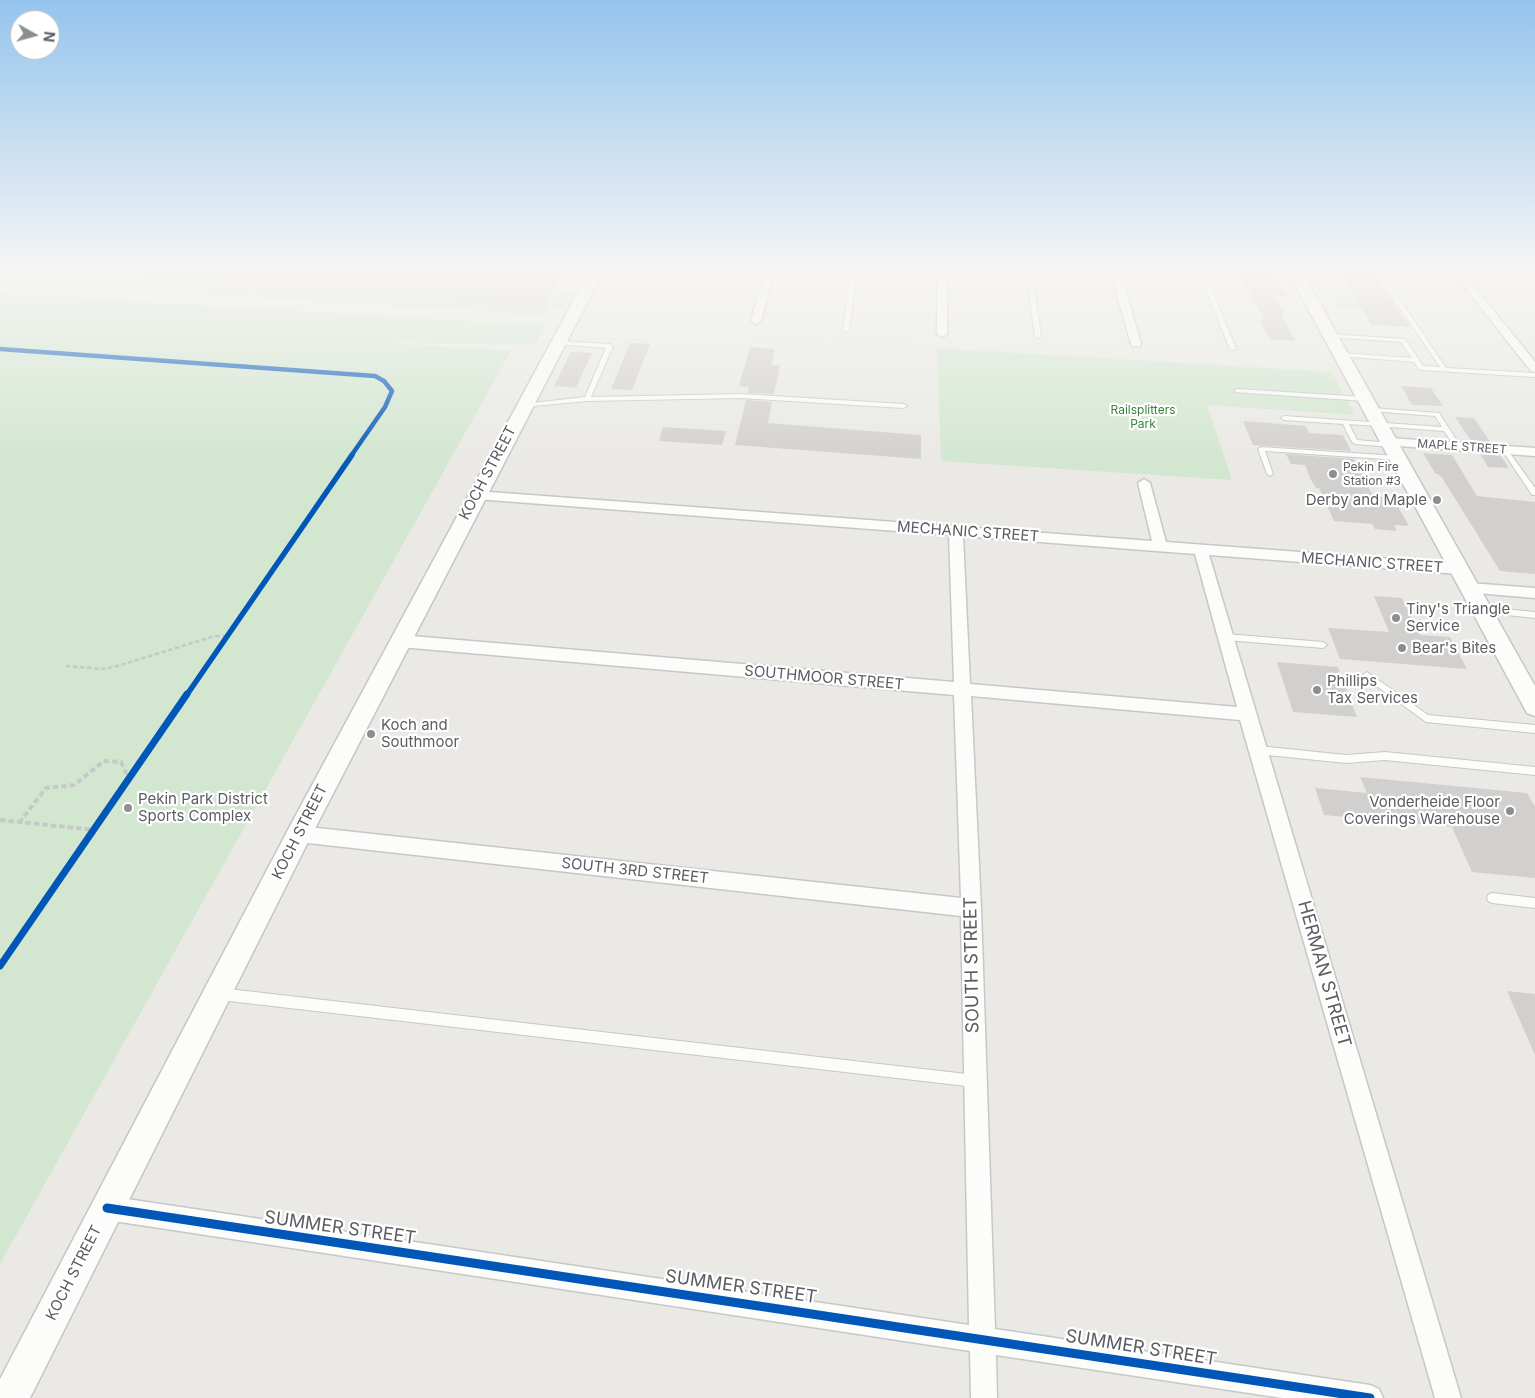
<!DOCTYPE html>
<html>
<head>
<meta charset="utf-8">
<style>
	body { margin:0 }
	#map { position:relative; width:1535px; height:1398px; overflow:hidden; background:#eae9e5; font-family:Inter,sans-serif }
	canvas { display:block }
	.north { position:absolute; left:10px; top:10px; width:50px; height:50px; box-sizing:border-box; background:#fff; border:1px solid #bdbfc0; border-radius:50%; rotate:97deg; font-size:14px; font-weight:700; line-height:20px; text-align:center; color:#5a5e62 }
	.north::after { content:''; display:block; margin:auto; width:18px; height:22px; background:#8c8f90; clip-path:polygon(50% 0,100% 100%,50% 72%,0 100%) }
</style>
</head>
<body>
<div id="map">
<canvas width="1535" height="1398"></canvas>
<div class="north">N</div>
</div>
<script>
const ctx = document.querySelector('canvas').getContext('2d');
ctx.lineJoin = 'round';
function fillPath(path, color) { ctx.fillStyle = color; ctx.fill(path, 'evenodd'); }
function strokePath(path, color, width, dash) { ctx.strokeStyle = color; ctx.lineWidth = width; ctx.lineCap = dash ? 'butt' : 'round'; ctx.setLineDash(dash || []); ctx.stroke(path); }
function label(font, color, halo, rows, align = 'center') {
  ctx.font = font + ' Inter,sans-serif'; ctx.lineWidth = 4.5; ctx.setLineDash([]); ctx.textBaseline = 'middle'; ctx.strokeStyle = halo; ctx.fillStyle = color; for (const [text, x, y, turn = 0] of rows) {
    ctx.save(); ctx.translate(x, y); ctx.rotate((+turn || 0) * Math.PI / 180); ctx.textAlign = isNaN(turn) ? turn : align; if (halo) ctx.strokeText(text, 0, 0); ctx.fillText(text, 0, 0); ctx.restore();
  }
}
fillPath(new Path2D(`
	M0 274 544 305 552 292 574 293 566 308 548 307 547 313C535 319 518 314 506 312L0 284Z
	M0 293 545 325 535 345 374 342 511 351 0 1264Z
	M1331 296 1356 298 1364 310 1338 309Z
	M937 348 1332 372 1355 415 1207 405 1232 480 941 461Z`), '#d2e6d0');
fillPath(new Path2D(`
	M144 270H565L544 305 144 282Z
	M1237 270H1273L1288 297 1274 296 1285 315H1281L1296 341 1270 340 1259 319H1264Z
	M1338 270H1371L1410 327 1372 325Z
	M630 343 650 344 632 390 611 389Z
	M750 347 775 349 771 365H780L774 394 748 393 749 387 739 386Z
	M571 352 592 353 576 388 554 386Z
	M1401 386 1431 388 1443 406 1412 405Z
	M746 400 772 402 768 423 921 435V459L735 445Z
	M1455 417 1474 418 1491 443 1472 442Z
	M1243 421 1306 426 1309 433 1343 435 1351 451 1253 445Z
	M663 427 726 431 722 445 659 441Z
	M1423 453 1452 455 1477 496 1535 502V574L1500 571 1441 476 1435 473Z
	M1286 454 1354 459 1373 496 1393 498 1409 526 1394 525 1397 531 1375 529 1372 524 1334 521 1319 488H1316L1311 480 1305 465 1291 464Z
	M1480 454 1500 455 1509 468 1488 467Z
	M1374 596 1402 598 1420 635 1450 637 1467 669 1340 659 1328 628 1389 632Z
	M1277 662 1338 667 1357 717 1293 712Z
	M1360 777 1527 793 1535 807V878L1472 872 1452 827 1324 815 1315 788 1367 793Z
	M1507 991 1535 994V1055Z`), '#d1d0ce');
const lane = new Path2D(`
	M682 270H689L686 272Z
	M851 270H857L849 330 846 332 843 330Z
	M1026 270H1032L1041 336 1038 338 1035 336Z
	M1198 270H1204L1236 349 1235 350 1230 349Z
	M1318 270H1324L1333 284 1332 285 1301 284 1298 282 1301 280 1326 282Z
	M1374 270H1380L1446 368 1535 373V377L1421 370 1419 369 1414 362 1339 356V354L1341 353 1412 358 1401 342 1330 337 1328 336V334L1405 339 1423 366 1440 367Z
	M557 341 610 344 613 346 591 397 741 394 904 404 907 406 904 408 741 398 587 401 522 407V405L524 404 585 397 606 348 555 344 554 343Z
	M1237 389 1365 397 1368 399 1365 401 1235 392V390Z
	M1372 408 1439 413 1461 447 1460 448H1456L1444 431 1349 424 1357 440 1390 443 1393 445 1390 447 1355 444 1352 442 1343 424 1284 420 1281 418 1284 416 1442 427 1435 416 1370 411V409Z
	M1261 447 1398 456 1401 458 1398 460 1265 451 1273 474 1270 476 1267 474 1258 449Z
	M1505 448 1507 449 1535 488V495H1532L1502 450Z
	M1482 607 1535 612V618L1479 612 1478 610 1479 608Z
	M1226 634 1323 642 1327 645 1323 648 1226 640 1222 637Z
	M1367 672 1428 715 1535 725V733L1426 722 1364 677 1363 675Z
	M1258 746 1346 755 1385 752 1535 767V775L1385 760 1346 763 1258 754 1255 753 1253 750 1255 747Z
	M1492 893 1535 898V908L1492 903 1488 901 1487 898 1488 895Z
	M220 988 975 1075 979 1077 981 1081 979 1085 975 1087 220 1000 216 998 214 994 216 990Z`);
const street = new Path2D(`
	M765 270H775L761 321 756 324 751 321Z
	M937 270H947V334L942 337 937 334Z
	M1110 270H1120L1141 344 1140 346H1132L1131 344Z
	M1451 270H1461L1535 362V372L1531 371Z
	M1389 438 1535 448V456L1385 445 1383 442 1385 439Z
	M1144 479 1150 483 1166 542 1459 564 1466 569 1459 574 1209 555 1461 1398H1435L1240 720 971 696 981 908 995 1329 1370 1385 1379 1389 1383 1398H1282L996 1355 997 1398H971L970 1351 107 1220 99 1216 95 1208 99 1200 107 1196 969 1325 961 916 299 842 293 840 290 834 293 828 299 826 961 898 954 695 400 647 395 645 392 641 395 637 400 635 954 682 949 535 476 499 469 495 476 491 1152 541 1138 483ZM963 536 1195 554 1237 707 970 684Z
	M1470 583 1535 588V598L1465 592 1463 588Z`);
const secondary = new Path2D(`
	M590 270H604L308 842 30 1398H0V1379L290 826Z
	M1287 270H1301L1535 686V716L1527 713Z`);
strokePath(lane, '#c7c7c7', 2);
strokePath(street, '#c7c7c7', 3);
strokePath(secondary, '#c5c6c5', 3);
strokePath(new Path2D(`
	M66 666 102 669 114 667 215 636H227`), '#c5cac7', 2.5, [4.5, 2.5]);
strokePath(new Path2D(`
	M0 820 94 830
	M19 823 46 788 74 785 104 761 121 762 126 773H133`), '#c5cac7', 4, [5.5, 3]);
fillPath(lane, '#fcfcfb');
fillPath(street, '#fcfcfb');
fillPath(secondary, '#fcfcfb');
strokePath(new Path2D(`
	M0 290 1535 382`), '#e2e1e1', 2.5, [0.5, 4.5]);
strokePath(new Path2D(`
	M0 349 375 376 384 381 392 391 385 407 351 456`), '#0057b8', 4.5);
strokePath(new Path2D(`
	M186 696 352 455`), '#0057b8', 5.5);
strokePath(new Path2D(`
	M0 966 187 694`), '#0057b8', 7);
strokePath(new Path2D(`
	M107 1208 1370 1398`), '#0057b8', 9);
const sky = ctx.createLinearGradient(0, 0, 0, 466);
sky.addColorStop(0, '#94c4ee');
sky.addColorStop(0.58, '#f6f5f3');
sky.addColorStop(1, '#f6f5f300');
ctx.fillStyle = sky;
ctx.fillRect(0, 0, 1535, 466);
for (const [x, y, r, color] of [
	[1333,474,5,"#8c8f90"],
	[1437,500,5,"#8c8f90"],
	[1396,618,5,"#8c8f90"],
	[1402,648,5,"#8c8f90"],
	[1317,690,5,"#8c8f90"],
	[371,734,5,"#8c8f90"],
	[128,808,5,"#8c8f90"],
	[1510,811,5,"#8c8f90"]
]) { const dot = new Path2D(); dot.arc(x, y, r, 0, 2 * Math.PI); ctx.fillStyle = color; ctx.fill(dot); strokePath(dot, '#fff', 2); }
label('12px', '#378539', '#fff', [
	["Railsplitters",1143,410],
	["Park",1143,424]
]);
label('12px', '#5a5e62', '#fff', [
	["MAPLE STREET",1462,447,4]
]);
label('12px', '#5a5e62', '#fff', [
	["Pekin Fire",1343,467],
	["Station #3",1343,481]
], 'left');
label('15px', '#5a5e62', '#fff', [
	["KOCH STREET",488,473,-62],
	["MECHANIC STREET",968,532,4],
	["MECHANIC STREET",1372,563,4],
	["SOUTHMOOR STREET",824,678,5],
	["KOCH STREET",300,832,-63],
	["SOUTH 3RD STREET",635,871,6],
	["KOCH STREET",74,1273,-63]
]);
label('15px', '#5a5e62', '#fff', [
	["Derby and Maple",1427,500,"right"],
	["Tiny's Triangle",1406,609],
	["Service",1406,626],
	["Bear's Bites",1412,648],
	["Phillips",1327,681],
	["Tax Services",1327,698],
	["Koch and",381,725],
	["Southmoor",381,742],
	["Pekin Park District",138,799],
	["Sports Complex",138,816],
	["Vonderheide Floor",1500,802,"right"],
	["Coverings Warehouse",1500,819,"right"]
], 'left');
label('18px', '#5a5e62', '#fff', [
	["SOUTH STREET",972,965,-91],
	["HERMAN STREET",1324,974,74],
	["SUMMER STREET",340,1228,8],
	["SUMMER STREET",741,1287,8],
	["SUMMER STREET",1141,1348,9]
]);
</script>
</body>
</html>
